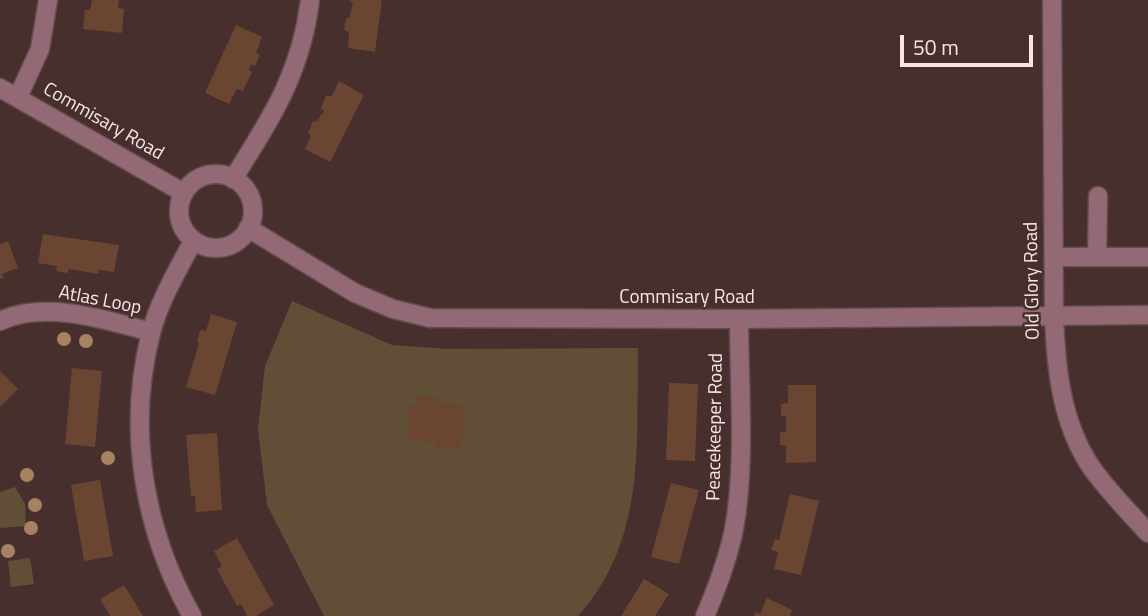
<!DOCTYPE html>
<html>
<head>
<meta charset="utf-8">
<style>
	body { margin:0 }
	#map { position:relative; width:1148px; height:616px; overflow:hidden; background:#472f2e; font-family:"Titillium Web",sans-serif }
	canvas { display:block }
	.scale { position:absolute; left:900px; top:35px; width:133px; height:32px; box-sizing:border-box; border:4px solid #f6e6e5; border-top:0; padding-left:9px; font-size:21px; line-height:24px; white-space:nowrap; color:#f6e6e5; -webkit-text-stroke:5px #472f2e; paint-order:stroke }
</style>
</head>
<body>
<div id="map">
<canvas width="1148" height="616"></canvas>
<div class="scale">50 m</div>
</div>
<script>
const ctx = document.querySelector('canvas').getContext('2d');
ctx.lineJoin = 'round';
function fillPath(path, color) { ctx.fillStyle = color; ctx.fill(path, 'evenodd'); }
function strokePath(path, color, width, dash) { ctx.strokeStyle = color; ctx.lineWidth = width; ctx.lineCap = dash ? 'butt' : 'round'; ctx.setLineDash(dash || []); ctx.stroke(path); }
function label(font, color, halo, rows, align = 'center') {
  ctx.font = font + ' "Titillium Web",sans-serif'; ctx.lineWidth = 5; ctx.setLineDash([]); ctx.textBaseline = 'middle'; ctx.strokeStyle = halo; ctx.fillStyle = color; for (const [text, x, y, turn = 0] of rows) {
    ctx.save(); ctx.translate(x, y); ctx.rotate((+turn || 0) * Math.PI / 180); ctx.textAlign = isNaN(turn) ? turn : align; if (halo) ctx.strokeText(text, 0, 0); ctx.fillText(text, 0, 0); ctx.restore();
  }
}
fillPath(new Path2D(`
	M292 301 392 345 449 349 638 348C636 443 647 540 578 616H324L267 505 258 429 265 366Z
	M15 487 25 504 26 526 0 528V492Z
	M30 558 34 584 11 587 8 561Z`), '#614e37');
fillPath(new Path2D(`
	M92 0H119L118 8 124 9 122 33 83 29 85 10H90Z
	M349 0H382L375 52 348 48 349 32 344 30 346 18H349L353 4Z
	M236 25 262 37 256 53 260 55 255 66 251 64 249 70 252 72 243 91 237 89 229 104 205 93Z
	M339 81 364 95 330 162 305 149 311 135 308 133 313 121 316 122 324 111 321 108 326 96H332Z
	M43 234 119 245 114 272 99 270V274L68 269V273L56 271 57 266 38 263Z
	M8 241 18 268 2 274 4 278 0 279V244Z
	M211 314 237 322 215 395 186 387 199 343 197 342 200 330 206 331Z
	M72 368 102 371 95 447 65 444Z
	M0 371 18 389 0 407Z
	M669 383 698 384 695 461 666 460Z
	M788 385H816V462L786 463V445H780V432H786V416H781V404L788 403Z
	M417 396 439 397V404L463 405 462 449 435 448V442L408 441 409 405H416Z
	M217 433 222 510 196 512 195 496H191L186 435Z
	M100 480 113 556 84 561 71 485Z
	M671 483 699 490 679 564 651 557Z
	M790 494 819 501 801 575 774 569 778 552 771 550 775 539 779 540Z
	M237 538 274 605 256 616H247L241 604 237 606 217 569 222 566 214 551Z
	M644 579 669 594 655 616H621Z
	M124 585 143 616H110L100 599Z
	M767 598 792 610 790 616H754L756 612 760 614Z`), '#6a4531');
const minor = new Path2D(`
	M1052 0 1054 316C1056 368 1061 422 1091 467 1108 491 1128 511 1148 533
	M0 88 184 193
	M18 97 40 49 48 0
	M179 211a37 37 0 1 1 74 0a37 37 0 1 1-74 0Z
	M233 179C271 118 301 74 310 0
	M248 228 355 293 393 309 430 318 739 319 1148 315
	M1054 257H1148
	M1097 257 1098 196
	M0 321C46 300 106 320 151 332
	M192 616C144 531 126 429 151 333 159 301 178 270 193 241
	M705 616C717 588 728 559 734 529 746 464 739 386 739 319`);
strokePath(minor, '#634c4b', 21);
strokePath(minor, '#926975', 18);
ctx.fillStyle = '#a68262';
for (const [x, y] of [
	[64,339],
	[86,341],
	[108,458],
	[27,475],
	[35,505],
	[31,528],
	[8,551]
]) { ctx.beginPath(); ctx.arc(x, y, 7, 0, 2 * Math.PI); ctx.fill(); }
label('19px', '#f6e6e5', '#472f2e', [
	["Commisary Road",103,122,30],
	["Old Glory Road",1033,281,-91],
	["Commisary Road",687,298],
	["Atlas Loop",100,301,11],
	["Peacekeeper Road",716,427,-89]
]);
</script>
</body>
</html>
